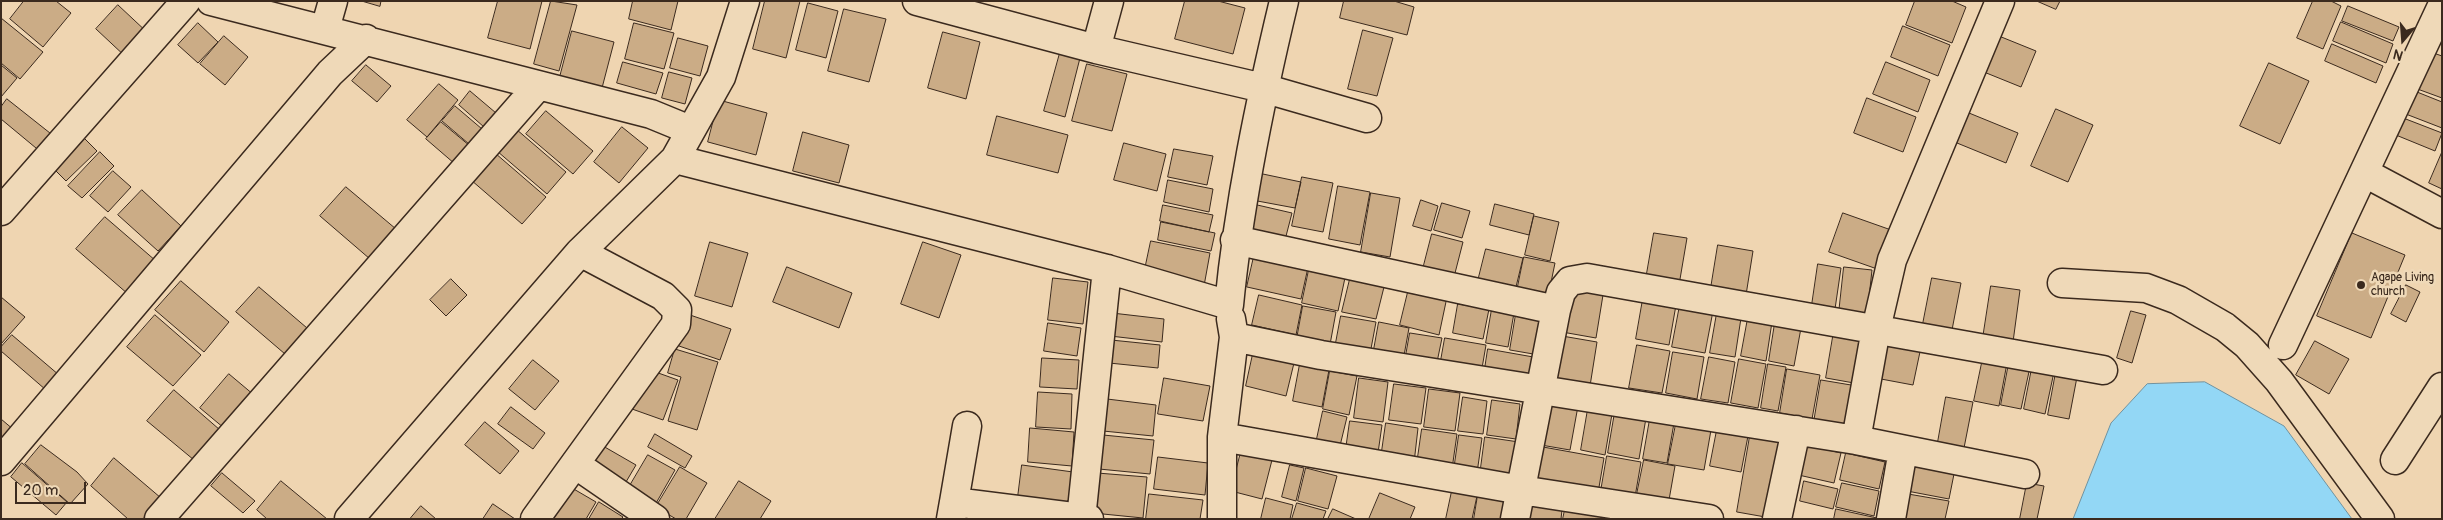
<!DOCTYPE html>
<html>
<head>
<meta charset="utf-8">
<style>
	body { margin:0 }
	#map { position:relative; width:2443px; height:520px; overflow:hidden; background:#efd5b1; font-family:Pangolin,sans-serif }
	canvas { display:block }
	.frame { position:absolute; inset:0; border:2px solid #3b2a1e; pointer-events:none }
	.north { position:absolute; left:2378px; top:15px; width:50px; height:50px; -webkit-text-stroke:4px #efd9b8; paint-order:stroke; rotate:198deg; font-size:14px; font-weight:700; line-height:20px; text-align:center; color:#3b2a1e }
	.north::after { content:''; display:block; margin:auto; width:18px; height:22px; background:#3b2a1e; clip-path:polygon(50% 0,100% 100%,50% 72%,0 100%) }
	.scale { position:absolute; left:15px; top:482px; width:71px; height:22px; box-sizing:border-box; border:2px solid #3b2a1e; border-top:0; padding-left:6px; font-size:15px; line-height:18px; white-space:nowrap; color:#3b2a1e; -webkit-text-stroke:4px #efd9b8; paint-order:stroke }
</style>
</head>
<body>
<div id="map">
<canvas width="2443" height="520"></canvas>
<div class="frame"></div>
<div class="north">N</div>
<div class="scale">20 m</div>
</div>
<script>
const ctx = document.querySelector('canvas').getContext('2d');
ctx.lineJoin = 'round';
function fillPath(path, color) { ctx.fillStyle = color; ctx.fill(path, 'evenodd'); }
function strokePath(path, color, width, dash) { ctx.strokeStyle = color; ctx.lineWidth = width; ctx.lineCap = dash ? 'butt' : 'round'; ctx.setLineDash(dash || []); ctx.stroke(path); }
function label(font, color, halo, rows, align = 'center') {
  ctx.font = font + ' Pangolin,sans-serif'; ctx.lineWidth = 5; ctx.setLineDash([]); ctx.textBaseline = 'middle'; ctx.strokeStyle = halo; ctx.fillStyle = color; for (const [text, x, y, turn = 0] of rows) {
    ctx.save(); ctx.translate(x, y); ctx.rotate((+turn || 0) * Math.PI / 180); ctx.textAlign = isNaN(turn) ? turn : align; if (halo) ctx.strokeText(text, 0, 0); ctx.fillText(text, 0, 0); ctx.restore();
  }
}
const water = new Path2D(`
	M2205 382 2284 426 2352 519H2073L2111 423 2147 384Z`);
fillPath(water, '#93d7f5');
strokePath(water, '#70929f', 1);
const building = new Path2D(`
	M24 1H56L71 13 43 47 10 19Z
	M362 1H381L380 6Z
	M498 1H542L530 49 488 38Z
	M551 1 577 5 559 71 534 64Z
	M633 1H678L671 30 629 19Z
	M765 1H800L786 58 753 49Z
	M1185 1H1218L1245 8 1233 54 1175 39Z
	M1344 1H1394L1414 7 1407 35 1340 18Z
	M1915 1H1952L1966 7 1952 43 1906 25Z
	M2037 1H2060L2056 9Z
	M2313 1H2331L2341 6 2323 49 2297 38Z
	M808 3 838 11 826 58 796 50Z
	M118 5 149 34 127 58 96 29Z
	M2348 6 2399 27 2393 41 2342 21Z
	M844 9 886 19 869 82 828 71Z
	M1 18 43 52 20 79 1 63Z
	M2341 22 2393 44 2386 63 2333 41Z
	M198 23 218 42 198 63 178 45Z
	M634 23 674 33 664 69 625 59Z
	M1903 26 1950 45 1938 76 1891 57Z
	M1363 30 1393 38 1377 96 1348 89Z
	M572 31 614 42 602 88 560 77Z
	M943 32 980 42 966 99 928 88Z
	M1989 32 2036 51 2021 87 1974 68Z
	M224 36 248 57 225 85 200 64Z
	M678 38 708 46 700 76 670 68Z
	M2332 44 2383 66 2376 83 2325 61Z
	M2425 50 2442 56V98L2412 87Z
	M1060 53 1080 58 1065 117 1044 111Z
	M623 62 663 73 656 94 617 83Z
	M1886 62 1930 80 1918 112 1873 94Z
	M2269 63 2309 81 2280 144 2240 126Z
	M1087 64 1127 74 1112 131 1072 121Z
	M1 65 17 78 1 97Z
	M366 65 391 86 377 102 352 81Z
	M669 72 692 78 685 104 662 98Z
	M439 84 458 100 427 137 407 120Z
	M2407 88 2442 102V128L2398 111Z
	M470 91 496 113 484 127 459 105Z
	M1867 98 1916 117 1903 152 1854 133Z
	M7 99 55 137 42 153 1 119V107Z
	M719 100 767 113 756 155 708 142Z
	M455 106 482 129 469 144 442 121Z
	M2056 109 2093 125 2068 182 2031 166Z
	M546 111 593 151 573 174 526 134Z
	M1969 113 2018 133 2006 163 1957 143Z
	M997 116 1068 135 1058 173 987 155Z
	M2398 116 2442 133 2435 151 2391 133Z
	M441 122 470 146 455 164 426 139Z
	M622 127 648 148 619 183 594 162Z
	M516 129 566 172 547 194 497 151Z
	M803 132 849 145 839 183 793 171Z
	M81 135 97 151 66 181 50 165Z
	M1124 143 1166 154 1157 191 1114 180Z
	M1174 149 1213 156 1207 185 1168 177Z
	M100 152 114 166 82 198 68 186Z
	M2442 152V189L2429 183Z
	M495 153 546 197 522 224 471 180Z
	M113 171 131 187 108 212 90 196Z
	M1258 173 1301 182 1295 208 1252 200Z
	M1302 177 1333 183 1323 232 1292 226Z
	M1168 180 1213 189 1209 212 1164 202Z
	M1338 186 1370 192 1360 245 1329 239Z
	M346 187 396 229 370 259 320 216Z
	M142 190 181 226 158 251 118 215Z
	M1371 193 1400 198 1390 257 1361 252Z
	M1421 200 1438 206 1431 231 1413 226Z
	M1442 203 1470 211 1462 238 1434 230Z
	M1253 204 1292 213 1285 240 1247 231Z
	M1495 204 1534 214 1529 235 1490 225Z
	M1163 205 1213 215 1209 232 1160 221Z
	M1843 213 1894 231 1880 270 1829 252Z
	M1534 216 1559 222 1550 261 1525 255Z
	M105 217 156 261 128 294 76 249Z
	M1161 222 1215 233 1211 251 1158 240Z
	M1654 233 1687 238 1679 285 1646 279Z
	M2352 233 2405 255 2371 338 2317 316Z
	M1432 234 1463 242 1454 277 1423 269Z
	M1151 241 1210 253 1204 286 1144 274Z
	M710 242 748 253 732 307 695 296Z
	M923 242 961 255 939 318 901 304Z
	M1718 245 1753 251 1746 295 1711 288Z
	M1486 249 1523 258 1515 291 1478 281Z
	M1255 252 1309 263 1301 299 1247 287Z
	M1524 257 1555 263 1548 297 1517 291Z
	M1818 264 1841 268 1835 309 1812 305Z
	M1310 265 1346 273 1338 311 1302 303Z
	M787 267 852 293 839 328 773 302Z
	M1844 267 1872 270 1867 316 1839 313Z
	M1351 275 1385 283 1376 319 1342 312Z
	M1053 278 1088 282 1083 324 1048 320Z
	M1932 278 1961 283 1952 330 1923 324Z
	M451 279 467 295 446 316 430 300Z
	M181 281 229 322 204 352 155 310Z
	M2406 285 2420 292 2406 322 2391 314Z
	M1991 286 2020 290 2013 342 1983 338Z
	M259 287 307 328 285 354 236 312Z
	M1409 288 1447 297 1439 335 1400 325Z
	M1569 289 1603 295 1596 338 1562 332Z
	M1259 295 1302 305 1296 335 1252 325Z
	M1 297 25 317 1 344Z
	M1643 299 1676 305 1669 345 1636 339Z
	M1458 304 1489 309 1483 339 1453 333Z
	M1680 305 1713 311 1705 353 1672 347Z
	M1303 306 1336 312 1329 350 1296 344Z
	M1492 309 1514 313 1508 347 1486 343Z
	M2131 311 2146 315 2132 363 2117 358Z
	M1112 313 1164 319 1162 342 1110 336Z
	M1717 313 1741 318 1735 357 1710 353Z
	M1516 314 1546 319 1539 355 1510 350Z
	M155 315 201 355 173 386 127 347Z
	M690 315 731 329 720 360 679 346Z
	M1341 316 1376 322 1370 354 1335 348Z
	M1748 318 1772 322 1766 361 1741 356Z
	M1379 322 1409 328 1403 361 1373 355Z
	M1048 323 1081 328 1077 356 1044 351Z
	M1775 323 1801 328 1794 366 1769 361Z
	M1834 331 1862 336 1854 383 1826 378Z
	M1410 333 1442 338 1436 367 1405 361Z
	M12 335 59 375 46 390 1 351V347Z
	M1562 336 1597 342 1590 386 1554 380Z
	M1445 338 1486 345 1481 374 1440 366Z
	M1111 340 1160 345 1158 368 1109 363Z
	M1889 341 1921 347 1913 385 1881 379Z
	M2315 341 2349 359 2329 394 2296 375Z
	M1637 345 1670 351 1662 393 1629 388Z
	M675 349 718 362 697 430 668 421 681 377 668 373Z
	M1488 349 1539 358 1535 383 1484 375Z
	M1673 352 1704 357 1697 399 1666 393Z
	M1253 354 1294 363 1286 396 1246 386Z
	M1709 357 1735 362 1728 403 1701 399Z
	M1042 358 1079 360 1077 389 1040 387Z
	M1983 358 2007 363 1999 406 1974 401Z
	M1739 359 1766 364 1758 408 1731 403Z
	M533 360 559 381 535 410 509 389Z
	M2009 363 2030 367 2021 409 2001 405Z
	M1300 364 1329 370 1322 407 1293 401Z
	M1768 364 1786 367 1778 411 1761 408Z
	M2032 368 2054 372 2045 414 2024 409Z
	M647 369 678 380 663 420 632 409Z
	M1787 369 1820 375 1812 419 1780 413Z
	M1330 371 1357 376 1349 415 1323 409Z
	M2056 372 2077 377 2069 419 2048 415Z
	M229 374 254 395 224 428 200 408Z
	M1164 378 1210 386 1203 421 1158 414Z
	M1359 378 1388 382 1383 422 1354 418Z
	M1821 380 1857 386 1849 429 1814 422Z
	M1394 384 1426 388 1421 424 1389 420Z
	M1429 389 1460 393 1455 431 1424 427Z
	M174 390 220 430 194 460 147 421Z
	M1038 392 1072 394 1071 429 1036 427Z
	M1463 397 1487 401 1483 434 1458 431Z
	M1946 397 1973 402 1964 448 1938 442Z
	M1107 399 1156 405 1153 436 1103 431Z
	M1492 400 1520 404 1516 439 1487 435Z
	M1543 400 1578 406 1570 450 1535 444Z
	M511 407 545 433 533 449 498 424Z
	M1588 409 1612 414 1605 455 1581 450Z
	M1323 411 1347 417 1338 454 1315 448Z
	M1615 412 1646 418 1639 459 1608 453Z
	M1 419 14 430 1 445Z
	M1650 419 1674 423 1667 463 1643 459Z
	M1350 421 1382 425 1377 460 1345 456Z
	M485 422 519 451 500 474 465 445Z
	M1386 423 1418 428 1414 463 1381 458Z
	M1676 424 1711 430 1704 470 1668 464Z
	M1030 428 1074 432 1072 466 1028 462Z
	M1422 429 1457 434 1452 469 1417 464Z
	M1717 430 1748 436 1741 472 1710 466Z
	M655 434 692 456 685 468 648 447Z
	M1103 435 1154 440 1150 474 1099 469Z
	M1459 435 1482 438 1477 473 1454 470Z
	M1750 436 1784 442 1771 518 1737 512Z
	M1485 437 1519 442 1514 480 1480 475Z
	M596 442 636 465 623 487 583 464Z
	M1801 444 1841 453 1834 483 1794 474Z
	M41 445 77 472 88 484 70 504 25 464Z
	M1543 447 1604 458 1598 493 1537 482Z
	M1241 452 1272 460 1262 499 1231 491Z
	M1846 453 1885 462 1879 489 1840 480Z
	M648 455 675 470 655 505 628 489Z
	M1607 456 1641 462 1635 497 1601 491Z
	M1158 457 1208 463 1205 495 1154 489Z
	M114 458 161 498 143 519H128L91 486Z
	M1644 460 1675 466 1669 500 1637 494Z
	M22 463 67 502 56 515 11 477Z
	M1022 465 1073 472 1069 504 1018 497Z
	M1290 465 1304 468 1296 501 1282 497Z
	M1912 465 1954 474 1949 499 1907 491Z
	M680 467 707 483 686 519H676L656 507Z
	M1306 468 1337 476 1328 509 1298 501Z
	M222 473 255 501 243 513 211 486Z
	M1097 473 1147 477 1143 518 1093 513Z
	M281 481 327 519H267L257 510Z
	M739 481 771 501 760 519H715Z
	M1804 481 1838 489 1833 509 1800 501Z
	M1842 483 1879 491 1874 516 1836 507Z
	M2027 483 2044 486 2037 519H2020Z
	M572 488 596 502 586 519H554Z
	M1452 491 1477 496 1472 519H1446Z
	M1380 493 1415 507 1410 519H1369Z
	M1149 494 1203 500 1200 519H1146Z
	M1908 494 1949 501 1945 519H1903Z
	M1478 495 1510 501 1507 519H1474Z
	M1266 498 1293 505 1290 519H1261Z
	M599 502 623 517 621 519H589Z
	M1297 503 1326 511 1323 519H1292Z
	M493 504 515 519H483Z
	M1527 504 1562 510 1561 519H1524Z
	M1566 505 1603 514 1602 519H1563Z
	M421 506 436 519H410Z
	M1333 509 1356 519H1328Z
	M1836 509 1877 518V519H1834Z`);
fillPath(building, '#cbac86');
strokePath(building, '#3b2a1e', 1);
const street = new Path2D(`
	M211 1 651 114 690 130
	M917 1 1096 49 1263 88 1367 118
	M325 29 333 1
	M1096 49 1109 1
	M675 159 1107 269 1229 305C1239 202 1260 101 1284 1
	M2365 173 2442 214
	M1 211 186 1
	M1235 240 1556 310 1561 292 1570 281 1587 278 2103 370
	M2062 283 2146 288 2178 300 2225 327 2247 345 2279 381 2380 519
	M1234 337 1321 355 1856 440 2025 474
	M2283 345 2442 6
	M1222 437 1521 490 1709 519
	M1856 440 1876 329 1892 260 2000 1
	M2395 460 2442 387
	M1 461 330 73 366 39
	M575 464 655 519
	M954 502 967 426
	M159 519 538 86
	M349 519 580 252 675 159 721 77 745 1
	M535 519 676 324 677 310 663 296 580 252
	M951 519 954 502 1089 519
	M1081 519 1107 269
	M1222 519V437L1234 337 1231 319
	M1515 519 1556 310
	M1777 519 1796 430
	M1891 519 1903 450`);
strokePath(street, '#3b2a1e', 31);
strokePath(street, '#efd9b8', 28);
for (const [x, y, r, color] of [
	[2361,285,5,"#3b2a1e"]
]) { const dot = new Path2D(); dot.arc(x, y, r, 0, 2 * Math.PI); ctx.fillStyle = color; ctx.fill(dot); strokePath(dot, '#efd9b8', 2); }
label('12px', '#3b2a1e', '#efd9b8', [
	["Agape Living",2371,278],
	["church",2371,292]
], 'left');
</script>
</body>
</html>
